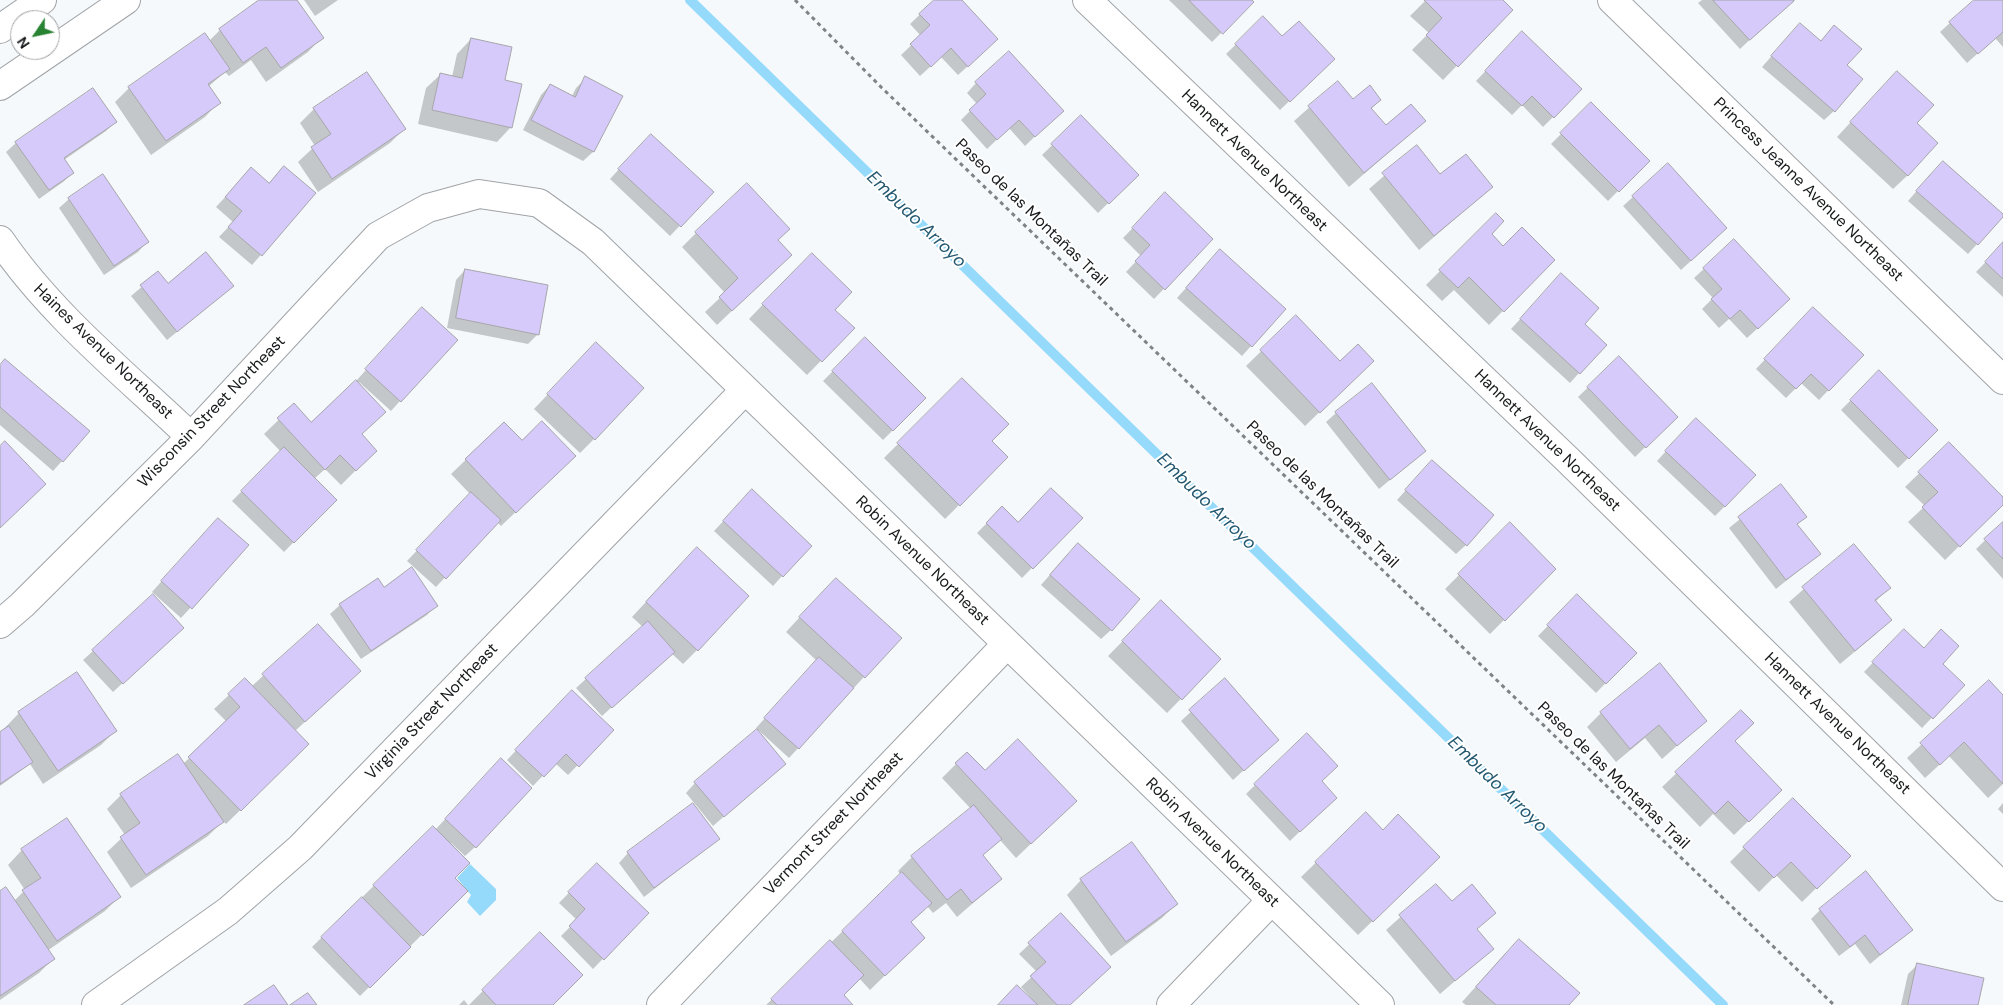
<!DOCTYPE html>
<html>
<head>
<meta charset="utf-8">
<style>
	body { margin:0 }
	#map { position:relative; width:2003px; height:1005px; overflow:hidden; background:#f6f9fc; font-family:"DM Sans",sans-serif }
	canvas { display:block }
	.north { position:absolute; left:10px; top:10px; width:50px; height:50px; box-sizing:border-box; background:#fff; border:1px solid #a2a3a3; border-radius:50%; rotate:236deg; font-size:14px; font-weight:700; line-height:20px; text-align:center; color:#17191a }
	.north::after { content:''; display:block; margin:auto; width:18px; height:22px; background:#278232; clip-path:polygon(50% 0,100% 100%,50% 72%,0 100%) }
</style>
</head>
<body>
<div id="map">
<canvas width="2003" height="1005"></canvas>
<div class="north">N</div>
</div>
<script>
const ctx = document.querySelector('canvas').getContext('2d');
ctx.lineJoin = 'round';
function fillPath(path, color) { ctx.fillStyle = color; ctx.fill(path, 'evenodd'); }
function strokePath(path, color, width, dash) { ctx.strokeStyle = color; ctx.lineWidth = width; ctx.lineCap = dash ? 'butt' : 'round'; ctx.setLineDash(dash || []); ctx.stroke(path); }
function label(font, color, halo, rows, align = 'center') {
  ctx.font = font + ' "DM Sans",sans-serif'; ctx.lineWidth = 4; ctx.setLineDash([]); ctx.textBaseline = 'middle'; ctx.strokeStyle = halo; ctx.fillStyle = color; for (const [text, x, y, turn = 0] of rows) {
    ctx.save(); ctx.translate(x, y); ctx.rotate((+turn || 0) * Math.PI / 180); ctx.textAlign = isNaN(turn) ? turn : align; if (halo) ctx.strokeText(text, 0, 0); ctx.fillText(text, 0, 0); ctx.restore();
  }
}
fillPath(new Path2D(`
	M470 864 496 889V900L480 916 467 902 471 895 457 878Z`), '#96dafb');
fillPath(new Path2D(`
	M261 0H295L322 37 308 52 266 82 251 60 229 76 225 72 208 87 219 102 205 117 151 155 115 102 129 88 209 41 220 30Z
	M304 0H338L315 16Z
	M935 0H960L987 49 958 75 941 57 920 76 901 55 921 36 910 24Z
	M1169 0H1250L1252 2 1212 42Z
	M1426 0H1501L1511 10 1443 80 1412 50 1429 33 1410 16Z
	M1702 0H1792L1740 49 1698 3Z
	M1975 0H2003V47L1995 38 1967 63 1940 32Z
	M1263 18 1282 38 1333 59 1280 110 1226 54Z
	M1834 27V111L1824 120 1762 67 1791 34 1820 42Z
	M471 39 511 127 497 142 418 124 426 88 441 74 452 77 457 54Z
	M1513 42 1581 89 1543 127 1522 105 1512 115 1476 81Z
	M586 78 621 96 593 152 583 161 523 130 541 95 550 85 572 96 576 88Z
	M1338 82 1353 100H1380L1371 109 1386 127 1425 121 1349 187 1294 121Z
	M976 83 1052 120 1025 146 1009 128 987 149 961 120 977 104 967 93Z
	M1883 87 1915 124 1908 175 1893 189 1837 137Z
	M1591 104 1648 161 1608 201 1551 144Z
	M314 109 404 129 390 143 318 192 298 162 315 146 300 123Z
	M1081 117 1137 175 1098 213 1042 155Z
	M115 122 106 131 64 160 73 173 63 182 39 199 6 152 16 143Z
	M641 145 712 192 670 236 610 179Z
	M1417 147 1440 176 1492 187 1419 250 1369 189Z
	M1668 165 1716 238 1681 270 1623 206Z
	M251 169 269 184 314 194 252 265 219 237 233 222 216 207Z
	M1933 172 1977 244 1968 254 1908 201Z
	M69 199 147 242 138 252 104 275 59 208Z
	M1156 204 1212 239 1154 299 1126 272 1141 256 1123 238Z
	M1496 215 1490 234 1503 248 1553 260 1489 325 1454 290 1442 301 1426 285Z
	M696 233 776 269 717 325 705 312 725 293 682 247Z
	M1734 241 1779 309 1747 338 1729 319 1719 328 1702 309 1713 298 1694 278Z
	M2003 244V297L1976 272Z
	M1210 261 1251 346 1242 356 1177 298Z
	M797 269 834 310 853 328 807 375 749 319Z
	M465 270 538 334 528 344 447 328 456 280Z
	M158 273 168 285 222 295 167 340 131 296Z
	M1552 285 1583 324 1579 373 1570 383 1511 329Z
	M1296 317 1340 363 1358 375 1305 426 1246 366Z
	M412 318 400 401 391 411 359 382 358 383 361 465 341 485 325 469 314 479 335 500 284 552 232 501 281 452 264 434 294 405 311 423 357 380Z
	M1804 318 1862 355 1819 400 1801 383 1786 398 1756 369Z
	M865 339 925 398 883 440 823 381Z
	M582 358 594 439 580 453 534 409Z
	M1619 358 1676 417 1635 457 1578 397Z
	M0 365 62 461 53 471 0 425Z
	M1879 372 1937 430 1898 468 1841 410Z
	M962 380 990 441 1007 457 945 519 884 458Z
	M1336 413 1425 451 1379 489 1326 422Z
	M504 423 521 442 560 470 501 526 497 522 436 587 407 561 470 494 451 474Z
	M1686 429 1725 506 1715 516 1657 461Z
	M1949 444 2003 499V503L1945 560 1908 522 1925 506 1905 487Z
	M1423 471 1466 545 1456 554 1397 500Z
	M1781 486 1805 517 1797 525 1819 554 1776 589 1729 528Z
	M742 501 782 576 773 586 714 531Z
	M1002 508 1018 524 1081 518 1022 578 977 533Z
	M2003 523V579L1976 549Z
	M1510 524 1555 569 1490 634 1445 589Z
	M208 529 247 546 181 618 152 592Z
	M1854 545 1889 588 1875 602 1876 634 1840 664 1789 602Z
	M1068 554 1111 630 1101 639 1041 585Z
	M682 563 697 650 683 664 671 653 602 716 576 688 643 627 632 617Z
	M383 588 436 605 427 615 361 659 330 614 340 605Z
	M822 593 900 638 789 758 756 728 817 661 786 632Z
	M1577 596 1635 653 1596 693 1538 636Z
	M1161 602 1220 659 1167 713 1108 656Z
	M318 625 345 685 295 731 308 744 226 824 223 821 208 836 131 888 107 852 125 835 107 809 121 795 183 764 227 722 214 709 245 680 252 686Z
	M174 635 113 692 83 660 93 651Z
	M1894 640 1941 664 1963 685 1922 728 1864 672Z
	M1225 680 1267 749 1233 780 1181 721Z
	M1989 681 2003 697V784L1988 798 1949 756 1925 778 1907 758Z
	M563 701 612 730 568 775 555 763 533 786 507 760Z
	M1741 711 1734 741 1766 804 1734 835 1713 814 1700 827 1662 787Z
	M19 713 115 731 101 745 43 784 30 764 0 786V733Z
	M1601 713 1705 721 1662 759 1645 738 1616 762 1587 727Z
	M967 753 985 772 1061 815 1016 858 1000 840 982 856 1001 879 957 917 946 903 933 913 927 906 910 923 923 938 870 990 859 978 842 995 852 1005H766L901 875 898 871 912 857 971 809 942 778Z
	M784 764 713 826 686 793 695 783Z
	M492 769 475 847 465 856 451 843 449 844 453 878 466 891 360 996 312 947 433 827 435 830Z
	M1320 781 1325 807 1290 841 1246 794 1255 785Z
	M1793 799 1849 856 1802 902 1776 875 1759 892 1730 862Z
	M2003 803V814L1998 809Z
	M1366 814 1424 871 1358 935 1301 877Z
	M718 839 644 897 619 863 628 853Z
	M1132 843 1176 904 1162 918 1111 956 1067 895 1081 880Z
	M22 850 119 897 105 911 47 951 53 959 39 973 0 1000V892L14 901 25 890 8 865Z
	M597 864 647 913 593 969 561 936 577 920 559 903Z
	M1436 885 1452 903 1494 913 1476 930 1492 949 1440 994 1386 930Z
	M1820 910 1911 930 1870 964 1855 944 1839 956 1811 919Z
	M1060 915 1069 1005H999L1031 998 1021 987 1037 972 1019 954Z
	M540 933 551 1005H469Z
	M1505 954 1567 1005H1466L1462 1002Z
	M1917 965 1976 1005H1901L1908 974Z
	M464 1000 468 1005H459Z`), '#0003');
strokePath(new Path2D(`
	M690 0 1723 1005`), '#96dafb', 10);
const building = new Path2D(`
	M259 0H297L324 38 281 68 266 47 243 63 219 29Z
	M934 0H962L998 39 968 67 951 48 931 67 910 44 930 25 919 14Z
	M1189 0H1252L1254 2 1223 34Z
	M1503 0 1513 10 1458 67 1426 35 1442 18 1424 0Z
	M1713 0H1794V1L1750 40Z
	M1974 0H2003V32L1978 54 1949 22Z
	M1263 16 1282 36 1299 21 1335 59 1290 102 1235 44Z
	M1800 23 1821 41 1834 25 1862 49 1847 65 1863 79 1835 112 1771 56Z
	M1522 31 1582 89 1554 118 1532 96 1522 106 1485 71Z
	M205 33 230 69 208 84 221 103 166 141 128 87Z
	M471 38 512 47 505 80 522 84 512 128 432 110 440 73 462 78Z
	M1009 51 1064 111 1035 137 1019 120 997 140 969 110 986 94 975 82Z
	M1897 71 1934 105 1917 123 1938 143 1908 176 1850 122Z
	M367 72 406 129 332 179 311 147 331 134 313 108Z
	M585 76 623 96 594 152 531 120 550 84 575 97Z
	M1338 81 1353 99 1370 85 1381 100 1371 108 1386 125 1411 104 1426 121 1364 173 1308 106Z
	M93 88 117 122 64 158 74 173 49 190 15 142Z
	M1591 102 1650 161 1619 192 1560 133Z
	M1081 115 1139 175 1109 204 1051 144Z
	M651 134 714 192 681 227 618 169Z
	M1417 145 1440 174 1466 154 1493 187 1434 236 1382 173Z
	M1943 161 2003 214V217L1978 245 1916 191Z
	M1668 163 1727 228 1691 261 1632 196Z
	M284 166 316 193 262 256 228 227 242 211 225 197 251 167 269 183Z
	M103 174 149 242 114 266 68 198Z
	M747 183 790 229 778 240 792 255 732 311 719 297 738 278 695 232Z
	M1165 192 1213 239 1165 290 1135 261 1150 245 1132 228Z
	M1496 213 1504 221 1492 234 1503 246 1522 227 1555 260 1504 312 1469 277 1458 288 1439 270Z
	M1734 239 1790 299 1758 329 1740 310 1730 319 1711 299 1722 289 1703 268Z
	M2003 242V279L1985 262Z
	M1220 249 1286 309 1252 347 1186 288Z
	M206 252 234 286 177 332 140 285 158 271 168 283Z
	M812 253 852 292 835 310 855 328 822 362 762 304Z
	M465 269 548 285 539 335 456 318Z
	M1561 273 1599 308 1585 324 1607 345 1580 374 1520 319Z
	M422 307 458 340 401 402 365 369Z
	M1813 307 1864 355 1829 391 1811 374 1796 389 1764 359Z
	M1296 315 1340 361 1358 344 1374 361 1320 413 1260 350Z
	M865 337 926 398 893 431 832 371Z
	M596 342 644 388 595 440 547 394Z
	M1619 356 1678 417 1646 448 1587 387Z
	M5 359 90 431 63 462 0 407V365Z
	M1879 370 1938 430 1909 459 1850 400Z
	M962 378 1009 424 992 441 1008 457 960 506 897 443Z
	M356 380 386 412 362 434 377 451 356 471 340 455 325 470 277 418 294 403 311 422Z
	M1372 383 1426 451 1390 480 1335 412Z
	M1696 418 1756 475 1725 507 1665 451Z
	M542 421 576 456 516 513 465 459 504 422 522 440Z
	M5 441 46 484 0 528V446Z
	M1949 442 2003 497V505L1960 547 1922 507 1938 492 1918 472Z
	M284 447 337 500 294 543 241 491Z
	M1432 460 1494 515 1467 546 1405 490Z
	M1781 484 1807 517 1797 524 1821 554 1786 580 1738 517Z
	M1051 488 1083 518 1033 569 986 523 1002 506 1018 522Z
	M752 489 812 546 783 577 723 521Z
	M471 492 501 520 446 579 416 550Z
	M218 518 249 545 192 609 161 581Z
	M1510 522 1556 569 1505 621 1458 574Z
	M2003 522V559L1984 539Z
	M1078 543 1140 599 1112 631 1050 575Z
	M1854 544 1891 588 1875 600 1892 620 1855 651 1802 587Z
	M697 547 749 596 698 651 646 602Z
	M412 567 438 606 371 651 339 604 378 578 384 587Z
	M836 578 902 638 865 678 799 617Z
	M153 594 184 628 123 684 92 650Z
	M1577 594 1637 653 1606 684 1547 625Z
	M1161 600 1221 659 1182 700 1122 641Z
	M648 621 675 652 612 708 585 678Z
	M318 624 361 671 305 722 262 674Z
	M1904 629 1924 648 1941 629 1959 646 1943 664 1965 685 1933 719 1872 662Z
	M819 657 854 688 799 749 764 718Z
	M1660 663 1707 721 1677 746 1659 725 1630 749 1600 712Z
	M77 672 117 731 58 771 18 712Z
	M245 678 309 744 241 811 188 757 240 707 228 694Z
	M1225 678 1279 740 1244 771 1189 710Z
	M1989 680 2003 695V784L1964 742 1940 765 1920 743Z
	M572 690 614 730 579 767 566 754 544 777 515 750Z
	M1741 710 1754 723 1735 741 1782 790 1749 822 1728 801 1715 814 1675 772Z
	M9 726 33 762 0 784V732Z
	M757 729 786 764 724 817 694 782Z
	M1307 733 1338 766 1322 781 1337 798 1300 832 1254 784Z
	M1018 739 1077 801 1031 844 955 763 967 752 985 770Z
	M178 754 224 822 146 875 120 837 140 823 120 794Z
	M501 758 532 788 476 848 445 819Z
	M1793 798 1851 856 1817 889 1791 862 1774 878 1743 847Z
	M693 803 720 839 654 888 627 852Z
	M974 805 1002 839 983 855 1002 879 972 903 961 889 947 900 911 856Z
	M1366 812 1383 830 1398 814 1440 857 1373 922 1315 862Z
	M67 818 121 897 57 941 22 890 41 878 21 849Z
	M433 826 470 863 455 878 468 891 423 936 373 885Z
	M1132 842 1178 904 1126 942 1080 879Z
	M597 863 649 913 604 960 569 926 585 909 568 892Z
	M1866 871 1913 930 1880 955 1865 935 1850 947 1819 909Z
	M902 872 932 903 911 922 925 938 885 976 842 931Z
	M1436 884 1452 901 1472 884 1496 913 1477 929 1494 949 1455 981 1399 915Z
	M6 887 55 959 0 996V891Z
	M362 897 411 947 370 988 321 937Z
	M1061 913 1111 967 1070 1005H1057L1030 976 1046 962 1028 943Z
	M540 932 583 975 553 1005H496L482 990Z
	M1519 939 1580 993 1569 1005H1496L1476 987Z
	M830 940 864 975 844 995 853 1005H777L771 999Z
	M1917 963 1984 978 1978 1005H1908Z
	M274 985 288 1005H244Z
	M1017 985 1038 1005H998Z
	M308 993 317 1005H290Z`);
fillPath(building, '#d5cafa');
strokePath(building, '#a6a6a9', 1);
const minor = new Path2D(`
	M1087 0 1568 460 2003 887
	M1612 0 2003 380
	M0 86 126 0
	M0 240C52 316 125 374 191 437
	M0 624 22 605 191 437 378 236 428 208 479 194 539 203 593 242 1380 1005
	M96 1005 228 911 300 848 745 390
	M661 1005 1007 644
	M1171 1005 1271 901`);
const secondary = new Path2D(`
	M0 29 42 0`);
strokePath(minor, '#a0a4a7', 30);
strokePath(secondary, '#a0a4a7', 30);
strokePath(new Path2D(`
	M795 0 882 88 1834 1005`), '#808385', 3, [4, 4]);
strokePath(minor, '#fff', 28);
strokePath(secondary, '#fff', 28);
label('16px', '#17191a', '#fff', [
	["Hannett Avenue Northeast",1254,161,44],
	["Princess Jeanne Avenue Northeast",1808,190,44],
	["Paseo de las Montañas Trail",1031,213,44],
	["Haines Avenue Northeast",103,352,44],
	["Wisconsin Street Northeast",212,412,-46],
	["Hannett Avenue Northeast",1547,441,44],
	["Paseo de las Montañas Trail",1322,495,44],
	["Robin Avenue Northeast",922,561,44],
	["Virginia Street Northeast",432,712,-46],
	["Hannett Avenue Northeast",1837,724,44],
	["Paseo de las Montañas Trail",1613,776,44],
	["Vermont Street Northeast",834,824,-46],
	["Robin Avenue Northeast",1212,843,44]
]);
label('italic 18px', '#255970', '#fff', [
	["Embudo Arroyo",916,220,44],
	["Embudo Arroyo",1206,502,44],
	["Embudo Arroyo",1497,785,44]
]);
</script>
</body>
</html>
